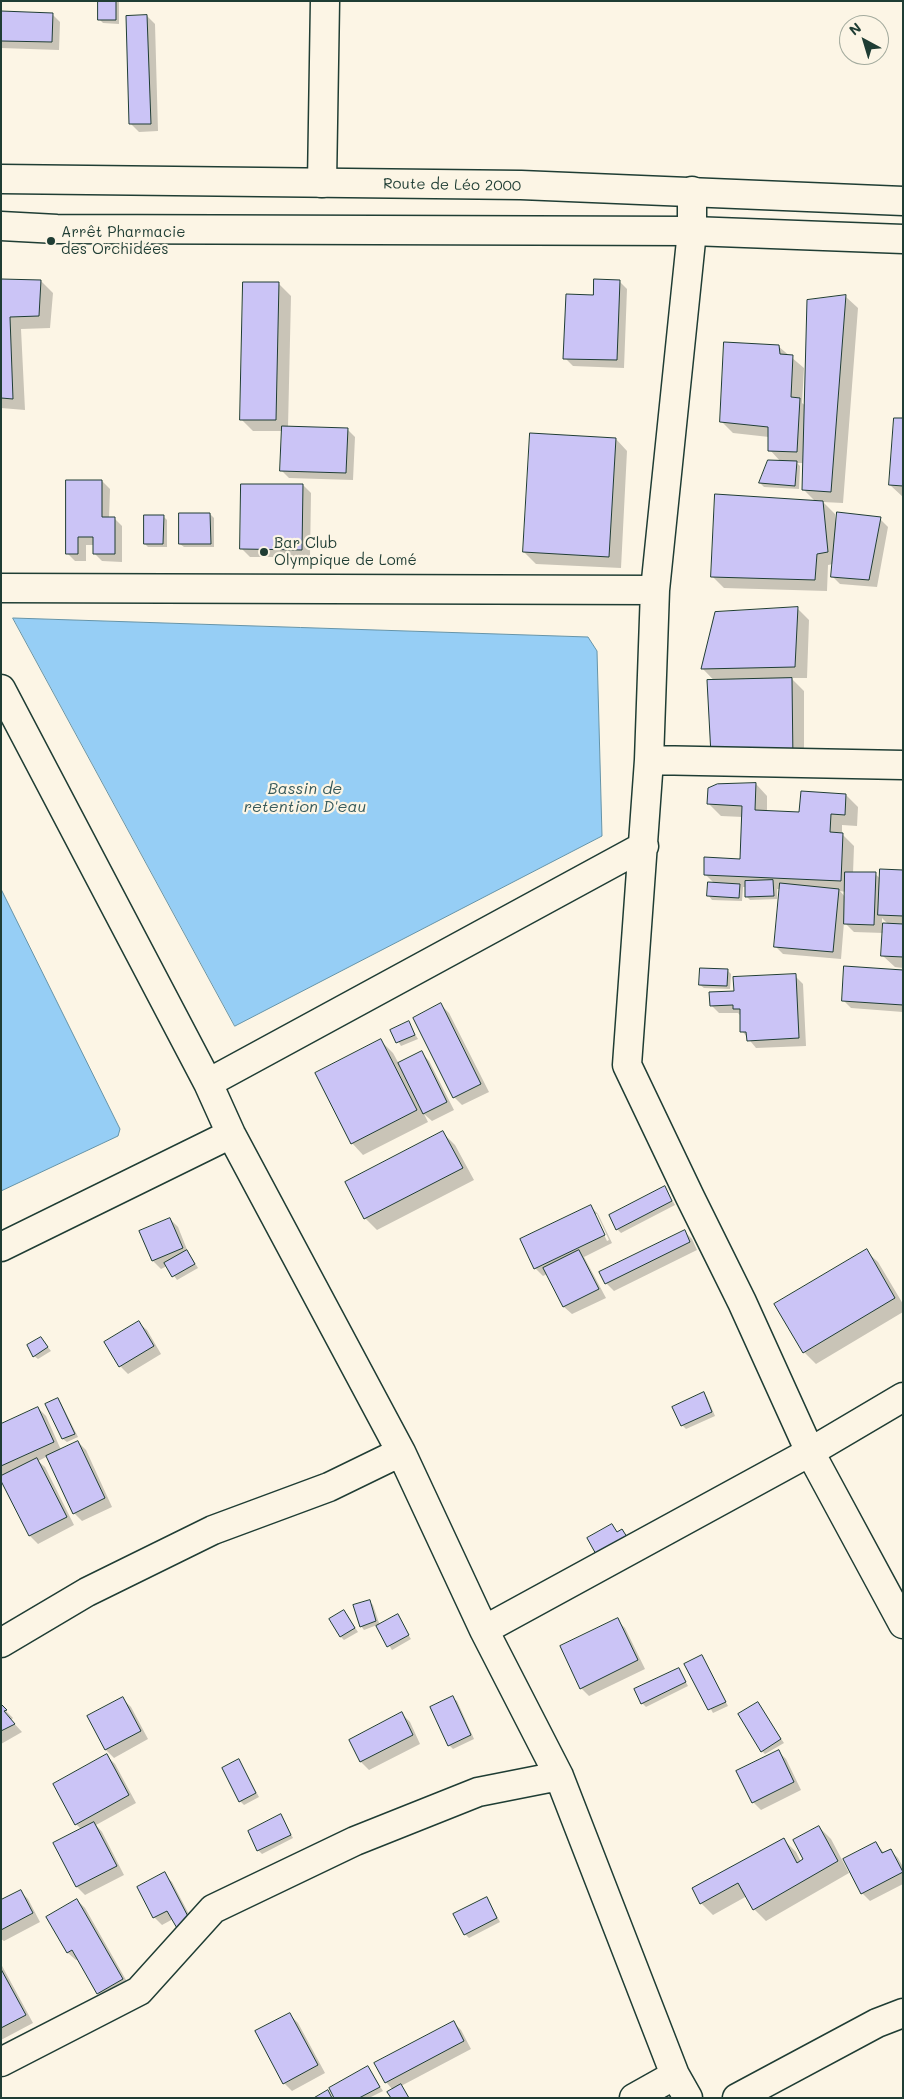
<!DOCTYPE html>
<html>
<head>
<meta charset="utf-8">
<style>
	body { margin:0 }
	#map { position:relative; width:904px; height:2099px; overflow:hidden; background:#fcf5e5; font-family:Mali,sans-serif }
	canvas { display:block }
	.frame { position:absolute; inset:0; border:2px solid #1f3d34; pointer-events:none }
	.north { position:absolute; left:839px; top:15px; width:50px; height:50px; box-sizing:border-box; background:#fcf5e5; border:1px solid #a4ab9e; border-radius:50%; rotate:321deg; font-size:14px; font-weight:700; line-height:20px; text-align:center; color:#1f3d34 }
	.north::after { content:''; display:block; margin:auto; width:18px; height:22px; background:#1f3d34; clip-path:polygon(50% 0,100% 100%,50% 72%,0 100%) }
</style>
</head>
<body>
<div id="map">
<canvas width="904" height="2099"></canvas>
<div class="frame"></div>
<div class="north">N</div>
</div>
<script>
const ctx = document.querySelector('canvas').getContext('2d');
ctx.lineJoin = 'round';
function fillPath(path, color) { ctx.fillStyle = color; ctx.fill(path, 'evenodd'); }
function strokePath(path, color, width, dash) { ctx.strokeStyle = color; ctx.lineWidth = width; ctx.lineCap = dash ? 'butt' : 'round'; ctx.setLineDash(dash || []); ctx.stroke(path); }
function label(font, color, halo, rows, align = 'center') {
  ctx.font = font + ' Mali,sans-serif'; ctx.lineWidth = 4.5; ctx.setLineDash([]); ctx.textBaseline = 'middle'; ctx.strokeStyle = halo; ctx.fillStyle = color; for (const [text, x, y, turn = 0] of rows) {
    ctx.save(); ctx.translate(x, y); ctx.rotate((+turn || 0) * Math.PI / 180); ctx.textAlign = isNaN(turn) ? turn : align; if (halo) ctx.strokeText(text, 0, 0); ctx.fillText(text, 0, 0); ctx.restore();
  }
}
const water = new Path2D(`
	M13 618 588 637 597 651 602 836 235 1026Z
	M1 889 120 1129 118 1136 1 1191Z`);
fillPath(water, '#96cef5');
strokePath(water, '#6694a8', 1);
fillPath(new Path2D(`
	M99 1H119V24L103 23 99 19Z
	M1 12 52 14 60 22 59 50 1 48Z
	M147 16 155 24 158 131 139 132 131 124Z
	M1 280 41 281 53 293 50 328 21 329 25 410 1 408Z
	M619 281 627 289 624 368 573 366 565 358 595 296Z
	M279 284 291 296 288 427 347 429 355 437 353 480 289 478 281 470 283 431H253L241 419Z
	M846 297 858 308 843 503 823 502 835 514 836 524 880 519 888 527 877 587 840 584 832 576 833 564 828 565 827 591 724 588 712 576 815 501 804 490V463H797L800 466 799 489 764 487 760 483 781 462 770 450 769 437 733 433 721 421 778 346 804 368 802 403 806 406 808 301Z
	M903 419V497L890 485Z
	M616 439 627 451 621 568 536 564 524 552Z
	M102 481 110 489 109 518H114L122 526V562L102 561 94 553V545H86V561H75L67 553Z
	M303 485 311 493 310 557H250L242 549Z
	M210 514 214 518V547H184L180 544Z
	M163 516 167 520V547H148L145 544Z
	M797 608 809 620 807 678H791L804 691V773L702 668Z
	M756 784 767 796V812L800 813 846 795 858 807 857 826 842 825V834L854 846 853 874H875L881 879 903 871V968L895 967 883 956 884 933 854 932 844 922 841 959 783 954 775 946 781 889H777V899L750 900 746 896V887H743L742 901 712 900 709 896 714 883 705 874 741 860 743 817 721 816 709 804ZM840 891 846 892V898ZM882 918 889 925 884 931H882Z
	M727 970 731 974 730 989 704 988 700 985Z
	M903 971V1012L851 1008 843 1000Z
	M795 976 803 984 806 1046 756 1048 742 1031 741 1016 738 1013H719L711 1005 735 992Z
	M441 1005 449 1013 489 1092 462 1105 454 1097 415 1018Z
	M408 1023 418 1039 401 1046 391 1030Z
	M381 1041 393 1053 399 1064 422 1053 429 1061 454 1110 432 1121 424 1114 428 1122 363 1155 352 1143Z
	M443 1133 455 1145 474 1180 377 1230 365 1218Z
	M665 1188 675 1205 621 1233 617 1229Z
	M590 1206 598 1214 612 1243 584 1257 606 1298 572 1314 564 1307 547 1274 543 1276 535 1268ZM594 1214H597L609 1240 607 1241Z
	M170 1219 178 1227 188 1252 198 1268 177 1280 167 1266 161 1269 153 1261Z
	M684 1231 692 1239 697 1250 614 1291 606 1283Z
	M866 1251 878 1262 903 1304V1312L816 1364 804 1352Z
	M139 1323 147 1330 161 1354 128 1374 120 1366Z
	M41 1338 51 1351 38 1359 34 1356Z
	M704 1394 707 1397 715 1416 686 1429 682 1425Z
	M58 1399 61 1403 78 1437 67 1442 63 1439 47 1404Z
	M38 1408 46 1416 61 1450 78 1442 86 1450 112 1507 82 1521 74 1513 48 1456 38 1461 45 1467 74 1525 38 1544 30 1536 1 1478V1425Z
	M369 1601 373 1605 380 1626 397 1616 411 1639 392 1650 377 1625 364 1630 361 1626Z
	M344 1611 358 1632 344 1640 341 1637Z
	M617 1620 625 1628 645 1669 589 1696 581 1688Z
	M702 1657 728 1706 713 1713 686 1664Z
	M679 1669 688 1686 646 1707 642 1703Z
	M453 1698 457 1701 474 1739 453 1749 449 1745Z
	M123 1699 131 1707 148 1739 114 1758 106 1750 89 1717Z
	M757 1703 784 1743 765 1754 762 1751Z
	M1 1706 13 1718 11 1720 22 1732 1 1744Z
	M402 1714 410 1722 420 1744 369 1770 361 1762 350 1740Z
	M778 1751 786 1759 801 1790 761 1810 753 1802Z
	M107 1756 115 1764 136 1803 96 1825 102 1832 124 1875 85 1895 77 1887 55 1844 82 1830 76 1824Z
	M239 1761 259 1797 244 1805 240 1801Z
	M281 1816 293 1838 262 1854 258 1850Z
	M819 1827 831 1839 849 1873 766 1921 754 1909 747 1896 713 1915 701 1903 784 1840 796 1852 801 1862 805 1859Z
	M876 1843 884 1853 890 1850 898 1858 903 1867V1884L870 1901 862 1893Z
	M164 1874 172 1882 201 1937 173 1919 162 1925 154 1917Z
	M20 1891 28 1899 40 1922 4 1941 1 1939V1902Z
	M487 1898 500 1922 469 1938 465 1934Z
	M77 1900 85 1908 130 1987 106 2001 98 1993 79 1959 76 1960 68 1953 47 1917Z
	M1 1964 33 2023 1 2040Z
	M290 2015 298 2023 325 2073 292 2091 284 2083Z
	M453 2022 461 2030 471 2049 401 2086 409 2098H392L393 2090 386 2082Z
	M368 2068 383 2091 369 2098H336Z`), '#0003');
const building = new Path2D(`
	M98 1H116V20H98Z
	M1 11 53 13 52 42 1 41Z
	M147 15 151 124H129L126 16Z
	M1 279 41 280 39 316 10 317 13 399 1 398Z
	M594 279 620 280 617 360 563 359 566 294 593 295Z
	M243 282H279L276 420H240Z
	M846 295 831 492 802 490 807 300Z
	M724 342 779 345 780 354 793 355 791 397 800 398 797 452 768 451V427L720 422Z
	M894 418H903V486L889 485Z
	M282 426 348 428 346 473 280 471Z
	M530 433 616 438 609 557 523 552Z
	M768 460 797 461 795 486 759 483Z
	M66 480H102V517H115V554H93V537H78V554H66Z
	M241 484H303L302 550 240 549Z
	M715 494 823 501 828 552 817 554 815 580 711 577Z
	M837 512 881 517 869 580 831 577Z
	M179 513H210L211 544H179Z
	M144 515H164L163 544H144Z
	M798 607 795 667 701 669 715 612Z
	M792 678 793 762 711 755 707 680Z
	M756 783 755 810 799 812 801 791 846 794 845 815 831 814 830 832 843 833 841 881 704 875V857L740 859 742 806 707 804 708 788 717 784Z
	M880 869 903 870V916L878 915Z
	M845 872H876L874 925 844 924Z
	M773 880 774 896 745 897V881Z
	M708 882 740 884 739 898 707 896Z
	M780 883 839 889 833 952 774 947Z
	M883 923 903 924V957L881 956Z
	M844 966 903 970V1005L842 1001Z
	M700 968 728 969 727 986 699 985Z
	M796 974 799 1038 747 1041 746 1032H740V1009H733V1005L710 1006 709 992 734 991 733 977Z
	M441 1003 481 1084 453 1098 413 1018Z
	M409 1021 415 1035 396 1043 390 1030Z
	M381 1039 417 1110 351 1144 315 1073Z
	M422 1051 447 1102 423 1114 398 1063Z
	M443 1131 463 1168 364 1219 345 1182Z
	M665 1186 672 1201 616 1230 609 1215Z
	M591 1205 605 1235 534 1269 520 1239Z
	M170 1218 183 1248 152 1261 139 1231Z
	M685 1230 690 1242 605 1284 599 1272Z
	M867 1249 895 1298 803 1353 774 1304Z
	M187 1250 195 1264 172 1277 164 1263Z
	M579 1250 599 1289 563 1307 543 1268Z
	M139 1321 154 1346 119 1367 104 1342Z
	M41 1337 48 1347 33 1357 27 1345Z
	M704 1392 712 1412 681 1426 672 1407Z
	M58 1398 75 1434 62 1439 45 1404Z
	M38 1407 54 1442 1 1466V1424Z
	M78 1441 105 1498 73 1514 46 1456Z
	M37 1458 67 1517 29 1536 1 1481V1476Z
	M612 1524 617 1532 622 1529 627 1537 597 1556 587 1538Z
	M370 1600 376 1621 360 1627 353 1605Z
	M344 1610 355 1628 340 1637 329 1619Z
	M398 1614 409 1635 387 1647 376 1626Z
	M618 1618 638 1660 580 1689 560 1646Z
	M702 1655 726 1702 708 1710 684 1664Z
	M679 1668 686 1682 641 1704 634 1689Z
	M453 1696 471 1735 448 1746 430 1707Z
	M123 1697 141 1731 105 1750 87 1716Z
	M758 1702 781 1739 761 1752 738 1714Z
	M1 1704 7 1710 4 1711 15 1724 1 1731Z
	M402 1712 413 1735 360 1762 349 1740Z
	M779 1750 794 1782 752 1803 736 1771Z
	M107 1754 129 1795 75 1825 53 1784Z
	M239 1759 256 1793 239 1802 222 1768Z
	M281 1814 291 1835 257 1851 248 1831Z
	M94 1822 117 1866 76 1887 53 1843Z
	M819 1826 838 1861 753 1910 738 1883 700 1904 692 1888 784 1838 797 1863 803 1859 793 1840Z
	M876 1842 882 1853 891 1849 903 1872 861 1894 843 1859Z
	M165 1872 194 1928 181 1935 167 1911 153 1918 137 1887Z
	M21 1890 33 1913 1 1930V1900Z
	M487 1897 497 1918 464 1935 453 1914Z
	M77 1899 123 1979 97 1994 72 1950 67 1953 46 1917Z
	M1 1969 26 2015 1 2028Z
	M290 2013 318 2065 283 2084 255 2031Z
	M454 2021 464 2041 385 2083 374 2063Z
	M368 2066 380 2087 359 2098H334L329 2088Z
	M401 2084 409 2098H391L387 2092Z
	M328 2090 332 2098H314Z`);
fillPath(building, '#cbc4f6');
strokePath(building, '#1f3d34', 1);
const street = new Path2D(`
	M322 183 325 1
	M692 191V231L655 590 649 760 627 1065 690 1197 742 1302 810 1452 903 1624
	M1 588 655 590
	M1 689 208 1083 231 1134 401 1452 484 1630 559 1776 675 2075 688 2098
	M649 760 903 765
	M208 1083 644 846
	M1 1247 231 1134
	M484 1630 810 1452 903 1397
	M1 1643 87 1592 213 1530 329 1487 401 1452
	M1 2062 139 1991 213 1909 355 1841 478 1792 559 1776
	M634 2098 675 2075
	M737 2098 877 2023 903 2013`);
const secondary = new Path2D(`
	M1 179 521 185 903 201
	M1 226 57 229 692 231 903 239`);
strokePath(street, '#1f3d34', 31);
strokePath(secondary, '#1f3d34', 31);
strokePath(street, '#fcf5e5', 28);
strokePath(secondary, '#fcf5e5', 28);
for (const [x, y, r, color] of [
	[51,241,5,"#1f3d34"],
	[264,552,5,"#1f3d34"]
]) { const dot = new Path2D(); dot.arc(x, y, r, 0, 2 * Math.PI); ctx.fillStyle = color; ctx.fill(dot); strokePath(dot, '#fcf5e5', 2); }
label('15px', '#1f3d34', '#fcf5e5', [
	["Route de Léo 2000",452,185,1]
]);
label('15px', '#1f3d34', '#fcf5e5', [
	["Arrêt Pharmacie",61,232],
	["des Orchidées",61,249],
	["Bar Club",274,543],
	["Olympique de Lomé",274,560]
], 'left');
label('italic 16px', '#375a5b', '#fcf5e5', [
	["Bassin de",305,789],
	["retention D'eau",305,807]
]);
</script>
</body>
</html>
